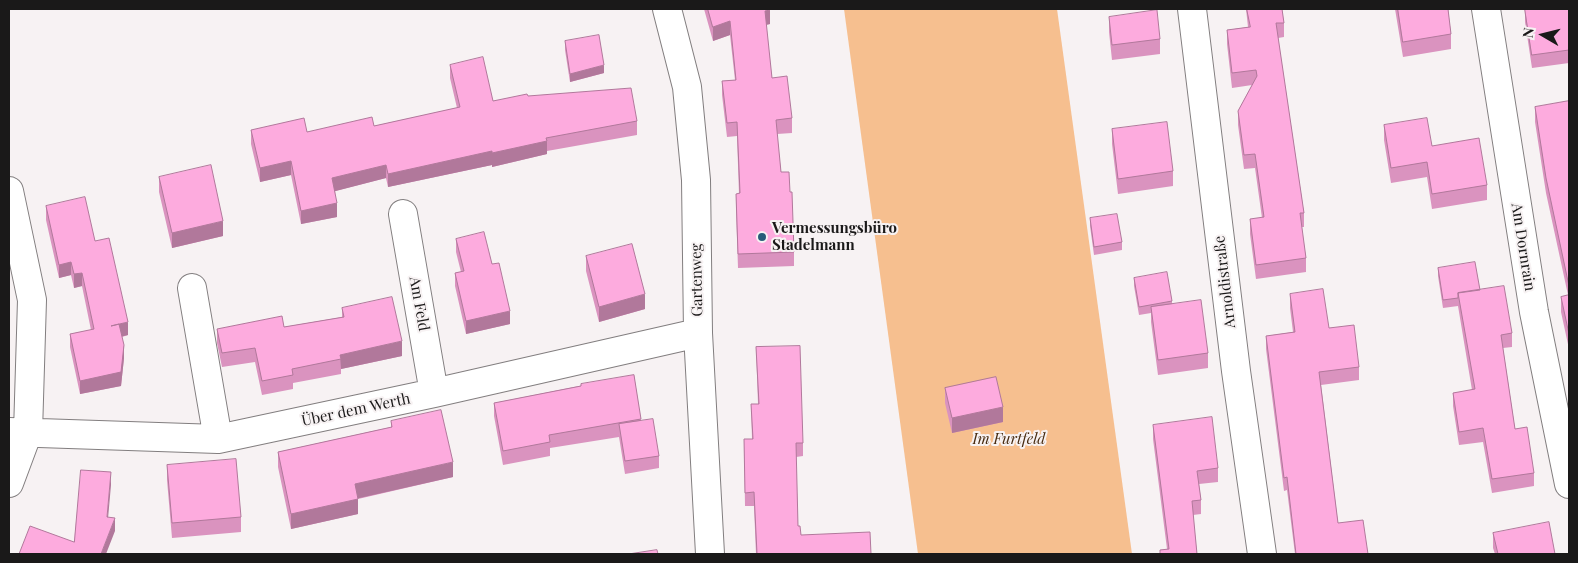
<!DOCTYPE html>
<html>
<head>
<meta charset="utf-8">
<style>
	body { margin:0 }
	#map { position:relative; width:1578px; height:563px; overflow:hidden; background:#f7f2f3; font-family:"Playfair Display",serif }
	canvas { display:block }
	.frame { position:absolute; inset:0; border:10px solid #1a1919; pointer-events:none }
	.north { position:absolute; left:1518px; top:10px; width:50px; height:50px; -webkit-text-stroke:4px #f7f2f3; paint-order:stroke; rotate:278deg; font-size:14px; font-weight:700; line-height:20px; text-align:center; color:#1a1919 }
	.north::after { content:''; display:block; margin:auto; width:18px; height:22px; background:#1a1919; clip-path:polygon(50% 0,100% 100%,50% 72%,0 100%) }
</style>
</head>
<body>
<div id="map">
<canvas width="1578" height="563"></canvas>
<div class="frame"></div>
<div class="north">N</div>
</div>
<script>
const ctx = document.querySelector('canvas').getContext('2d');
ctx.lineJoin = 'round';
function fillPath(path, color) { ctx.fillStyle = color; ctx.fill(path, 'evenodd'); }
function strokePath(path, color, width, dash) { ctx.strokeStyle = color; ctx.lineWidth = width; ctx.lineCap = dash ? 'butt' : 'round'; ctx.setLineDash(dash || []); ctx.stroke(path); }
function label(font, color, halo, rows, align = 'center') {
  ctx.font = font + ' "Playfair Display",serif'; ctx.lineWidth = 4; ctx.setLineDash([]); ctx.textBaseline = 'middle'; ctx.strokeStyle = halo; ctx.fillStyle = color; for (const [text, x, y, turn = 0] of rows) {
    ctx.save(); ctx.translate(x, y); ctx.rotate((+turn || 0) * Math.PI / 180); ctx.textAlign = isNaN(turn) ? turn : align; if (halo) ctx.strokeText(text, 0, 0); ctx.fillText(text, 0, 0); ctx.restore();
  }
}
fillPath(new Path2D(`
	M844 9H1057L1132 554H918Z`), '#f6bf8f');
const street = new Path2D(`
	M667 9 687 87 696 180 698 333 710 554
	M1192 9 1236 371 1262 554
	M1486 9 1534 312 1569 484
	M9 191 32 300 28 432 9 483
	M403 214 434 393
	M192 288 218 439
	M9 432 218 439 434 393 698 333`);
strokePath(street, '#827e7f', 30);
strokePath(street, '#fff', 28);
fillPath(new Path2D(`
	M704 9H769L770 24 766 25 772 78 792 118V133L777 134 781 172 790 192 794 252V266L738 268 736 208V194H739L737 136 727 137 722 95V81L735 80 730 35 713 41Z
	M1246 9H1282L1284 23V37L1278 38 1304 213V227H1301L1306 258V272L1256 279 1250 234V219L1262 218 1255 168 1244 169 1238 125V111L1252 85 1232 88 1227 44V30L1248 27Z
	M1395 9H1448L1451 34V49L1403 57Z
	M1525 9H1569V63L1532 68 1525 22Z
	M1109 17 1160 39V54L1112 60 1109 32Z
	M565 41 604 73 570 82 565 50Z
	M450 65 493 101 528 96 637 121V135L547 151V154L492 167V165L388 187 386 178 335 191 337 217 301 224 291 175 260 182 251 144V130L307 132 374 126 457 108 450 78Z
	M1569 101V349L1561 312V297L1568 295 1546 193 1535 122V107Z
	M1384 125 1432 146 1487 185V200L1432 209 1427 177 1391 183 1384 140Z
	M1112 129 1173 171V186L1118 194 1112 144Z
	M159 177 223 236 172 248 159 192Z
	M46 206 95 241 128 335 122 337 124 358 121 386 80 394 70 347V334L91 330 82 286 74 288 71 275 59 278 46 220Z
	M1090 218 1122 242V250L1094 255 1090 226Z
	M456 239 492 264 510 324 466 334 455 286V273L461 272 456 252Z
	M586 256 645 309 599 322 586 271Z
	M1438 268 1480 290 1512 333V347L1503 348 1515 429 1534 473V486L1492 493 1483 442 1459 445 1453 406V393L1472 390 1458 306 1443 308 1438 276Z
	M1134 278 1172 301V304L1208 353V368L1158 375 1151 322V313L1139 315 1134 286Z
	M1290 294 1329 328 1359 367V380L1321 385 1338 523 1368 554H1295L1287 490 1284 491 1266 349V336L1293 332 1290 308Z
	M342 308 402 356 341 369V374L293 383V389L262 395 255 362 222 367 217 343V329L284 327 342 317Z
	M756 347 803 443V456L796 457 798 526 801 535 871 554H756L754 506H745L744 439H752L751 404H758Z
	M634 375 641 421 659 456V468L625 474 619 437 550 448V456L503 465 494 416V403Z
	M945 388 1003 422 952 433 945 403Z
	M391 421 453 477 358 499V514L291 529 278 467V452L391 427Z
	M1153 425 1218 468V482L1199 484 1201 500V514L1193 515 1197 554H1160V550L1167 549 1153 439Z
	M167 465 241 517V532L172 538 167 480Z
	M1493 533 1555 554H1495L1493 548Z`), '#da93bf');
fillPath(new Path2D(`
	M770 10V24L765 25V11Z
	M730 21V35L713 41V27Z
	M604 65V73L570 82V74Z
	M547 141V154L492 167V153Z
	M492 151V165L388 187V174Z
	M291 161V175L260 182V168Z
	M386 165V178L332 192V178Z
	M337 203V217L301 224V211Z
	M223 221V236L172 248V233Z
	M71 262V275L59 278V265Z
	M82 273V286L74 288V274Z
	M645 294V309L599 322V307Z
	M510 311V324L466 334V321Z
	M128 322V335L111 339V326Z
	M402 341V356L341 369 340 355Z
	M124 345V358L121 386 80 394V381Z
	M1003 407V422L952 433V418Z
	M453 462V477L355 499V484Z
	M111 472V485L107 530V517Z
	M358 499V514L291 529V514Z
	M115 518V531L106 554H101Z`), '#b1789b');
const building = new Path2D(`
	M708 9H769L770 10 765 11 772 78 787 76 792 118 776 120 781 172H789L790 192H792L794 252 738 254 736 194 740 193 737 122 727 123 722 81 736 80 730 21 713 27Z
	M1247 9H1282L1284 23H1276L1304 213H1300L1306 258 1256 265 1250 219 1264 217 1255 154 1244 155 1238 111 1257 76 1256 70 1232 73 1227 30 1250 27Z
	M1398 9H1448L1451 34 1403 42Z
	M1525 9H1569V50L1532 55Z
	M1157 10 1160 39 1112 45 1109 17Z
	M599 35 604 65 570 74 565 41Z
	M483 57 493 101 527 94 528 96 631 88 637 121 546 138 547 141 492 153V151L388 174 386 165 332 178 337 203 301 211 291 161 260 168 251 130 304 118 307 132 372 117 374 126 460 107 450 65Z
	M1569 101V286L1546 178 1535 107Z
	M1427 118 1432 146 1479 138 1487 185 1432 194 1427 162 1391 168 1384 125Z
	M1167 122 1173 171 1118 179 1112 129Z
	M211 165 223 221 172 233 159 177Z
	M85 197 95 241 109 238 128 322 111 326 119 324 124 345 121 372 80 381 70 334 94 329 82 273 74 274 71 262 59 265 46 206Z
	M1117 214 1122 242 1094 247 1090 218Z
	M484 232 492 264 499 263 510 311 466 321 455 273 464 271 456 239Z
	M632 244 645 294 599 307 586 256Z
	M1475 262 1480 290 1458 293V298L1443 300 1438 268Z
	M1167 272 1172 301 1139 307 1134 278Z
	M1504 286 1512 333 1501 335 1515 429 1527 427 1534 473 1492 479 1483 428 1459 432 1453 393 1475 389 1458 293Z
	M1323 289 1329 328 1354 325 1359 367 1319 372 1338 523 1363 520 1368 554H1296L1287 477 1284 478 1266 336 1295 332 1290 294Z
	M1569 295V334L1561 297Z
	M392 297 402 341 340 355 341 359 292 369 293 375 262 381 255 348 222 353 217 329 282 316 284 327 344 317 342 308Z
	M1201 300 1208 353 1158 360 1151 307Z
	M800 346 803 443H796L798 526H800L801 535 870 532 871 554H757L754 492 745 493 744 439H753L751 404H759L756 347Z
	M634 375 641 419 549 435 550 442 503 451 494 403 581 386V384Z
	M996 377 1003 407 952 418 945 388Z
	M441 410 453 462 355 484 358 499 291 514 278 452 392 427 391 421Z
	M1212 417 1218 468 1197 471 1201 500 1192 501 1197 554H1160V550L1169 549 1153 425Z
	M653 419 659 456 625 461 619 424Z
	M236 459 241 517 172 523 167 465Z
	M81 470 111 472 107 517 115 518 101 554H19L30 526 74 542Z
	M1549 522 1555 554H1498L1493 533Z
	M657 550 658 554H629Z`);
fillPath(building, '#fdabde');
strokePath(building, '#b1789b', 1);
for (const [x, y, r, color] of [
	[762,237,5,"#285c79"]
]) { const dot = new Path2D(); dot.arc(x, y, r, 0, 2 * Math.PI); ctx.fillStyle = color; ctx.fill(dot); strokePath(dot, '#f7f2f3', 2); }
label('bold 15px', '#1a1919', '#f7f2f3', [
	["Vermessungsbüro",772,228],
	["Stadelmann",772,245]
], 'left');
label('15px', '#1a1919', '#f7f2f3', [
	["Am Dornrain",1523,247,81],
	["Gartenweg",697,280,-91],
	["Arnoldistraße",1225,282,-97],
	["Am Feld",419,304,80],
	["Über dem Werth",356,410,-12]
]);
label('italic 15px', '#472b10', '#f7f2f3', [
	["Im Furtfeld",1009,439]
]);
</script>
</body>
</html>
